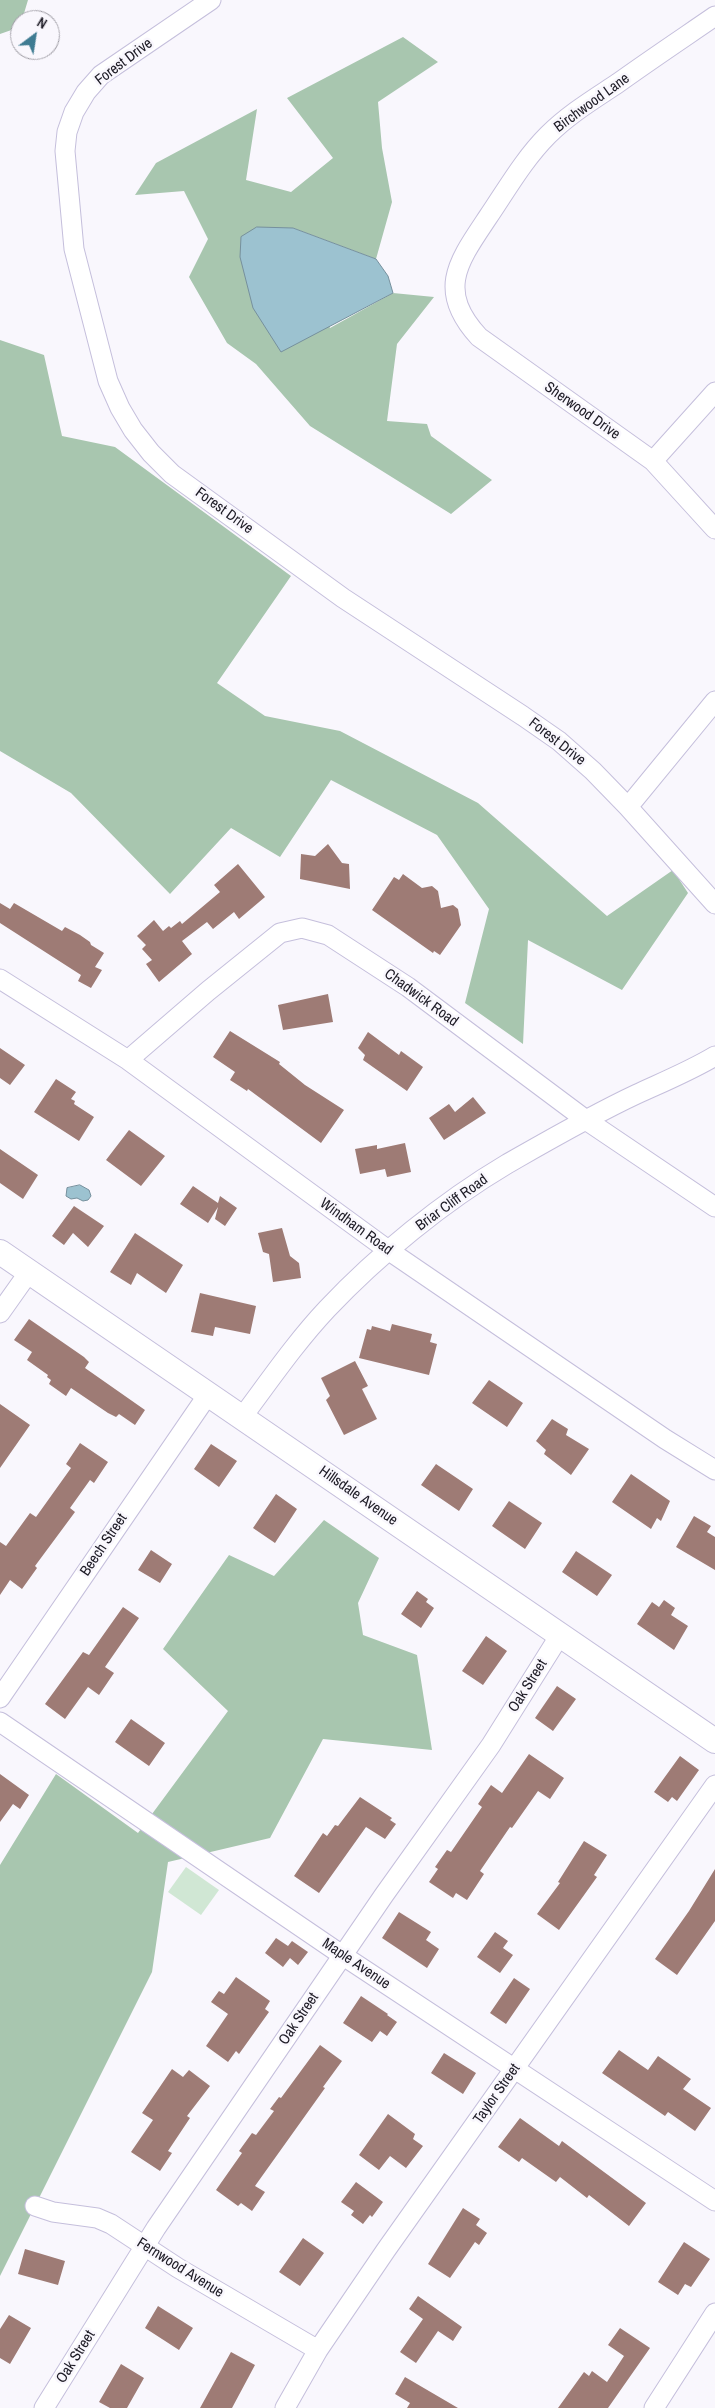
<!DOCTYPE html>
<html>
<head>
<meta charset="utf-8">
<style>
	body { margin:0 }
	#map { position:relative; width:715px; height:2408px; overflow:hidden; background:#f9f7fd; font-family:"Archivo Narrow",sans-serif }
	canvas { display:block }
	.north { position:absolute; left:10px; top:10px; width:50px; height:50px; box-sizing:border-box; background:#f9f7fd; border:1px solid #a19fa7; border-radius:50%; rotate:31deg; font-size:14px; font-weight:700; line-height:20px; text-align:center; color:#1d1b25 }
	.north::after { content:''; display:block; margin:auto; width:18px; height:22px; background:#3e7b92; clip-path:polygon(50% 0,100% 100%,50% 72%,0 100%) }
</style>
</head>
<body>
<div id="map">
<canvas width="715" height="2408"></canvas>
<div class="north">N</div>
</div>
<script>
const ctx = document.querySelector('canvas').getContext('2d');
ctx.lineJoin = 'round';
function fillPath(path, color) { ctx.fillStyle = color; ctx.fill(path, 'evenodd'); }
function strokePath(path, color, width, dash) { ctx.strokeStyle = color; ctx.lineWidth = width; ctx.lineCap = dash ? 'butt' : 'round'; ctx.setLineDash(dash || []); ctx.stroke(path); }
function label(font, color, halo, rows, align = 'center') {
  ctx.font = font + ' "Archivo Narrow",sans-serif'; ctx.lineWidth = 5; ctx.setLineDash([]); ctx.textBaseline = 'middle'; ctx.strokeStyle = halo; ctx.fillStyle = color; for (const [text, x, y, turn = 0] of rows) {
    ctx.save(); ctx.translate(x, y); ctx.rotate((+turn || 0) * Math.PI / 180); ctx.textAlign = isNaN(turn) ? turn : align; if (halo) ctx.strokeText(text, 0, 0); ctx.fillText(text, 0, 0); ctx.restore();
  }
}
fillPath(new Path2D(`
	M186 1867 219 1890 201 1915 168 1892Z`), '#d0e7d4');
fillPath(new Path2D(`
	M0 0H28L22 20H20V27L0 34Z
	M403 37 438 62 378 102 382 148 392 202 376 259 293 228 330 328 393 293 434 297 397 344 387 421 427 424 431 436 492 480 451 514 310 426 256 364 227 343 189 277 208 239 184 191 135 195 156 163 257 109 246 180 291 192 333 158 287 98Z
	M0 340 44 355 62 436 115 447 291 576 217 683 265 716 340 731 478 803 607 916 673 870 688 893 622 990 528 940 523 1044 465 1003 489 909 437 835 331 780 280 857 231 828 170 894 71 793 0 751Z
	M324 1520 379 1558 358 1603 363 1635 417 1655 432 1750 323 1739 270 1838 168 1862 152 1972 0 2276V1865L56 1774 138 1833 228 1711 163 1649 229 1555 274 1576Z`), '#a8c6af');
const water = new Path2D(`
	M257 227 293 228 376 259 388 276 393 293 281 352 253 308 240 257 241 237Z
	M80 1185 89 1190 91 1196 88 1200 83 1201 77 1198 71 1199 66 1196 67 1188Z`);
fillPath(water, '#9cc2d0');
strokePath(water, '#76909d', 1);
fillPath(new Path2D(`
	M328 844 342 863 349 864 350 889 300 879 301 854 315 856Z
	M238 864 265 897 239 919 234 912 213 929 207 922 182 941 192 954 159 982 146 964 152 960 142 949 146 945 137 936 154 920 163 931 169 926 171 928 180 921 182 924 220 892 214 885Z
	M403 874 422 888 432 886 438 891 441 908 453 905 458 909 461 925 440 955 434 951 433 953 372 910 394 877 399 880Z
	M0 903 10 909 14 903 62 931 65 927 80 935 90 942 91 945 104 953 95 967 102 970 91 988 78 981 81 975 0 923Z
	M328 994 333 1022 283 1030 278 1005Z
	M230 1031 280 1062 279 1064 305 1085 344 1110 321 1143 248 1089 247 1091 230 1080 235 1072 213 1057Z
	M368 1032 399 1055 401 1051 423 1067 407 1091 363 1060 365 1055 358 1048Z
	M0 1048 25 1065 10 1085 0 1078Z
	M56 1079 76 1092 71 1099 75 1101 74 1104 94 1117 79 1141 34 1112Z
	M473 1097 486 1113 444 1140 429 1118 449 1104 455 1112Z
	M129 1130 165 1156 141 1186 106 1160Z
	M405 1143 411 1172 387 1177 385 1169 360 1174 355 1149 377 1145V1149Z
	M0 1149 38 1175 23 1199 0 1183Z
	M193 1186 218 1203 220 1196 237 1208 225 1226 215 1219 218 1207 208 1223 180 1204Z
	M74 1206 104 1226 88 1247 73 1233 64 1245 52 1236Z
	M282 1228 290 1256 299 1263 301 1278 273 1282 269 1254 263 1252 258 1233Z
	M135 1233 183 1265 166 1293 137 1273 131 1285 110 1272Z
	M200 1293 256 1306 250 1334 215 1327 213 1336 191 1332Z
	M29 1319 84 1357 89 1362 85 1368 145 1410 135 1425 119 1414 116 1417 108 1413 71 1388 66 1396 49 1384 51 1380 47 1377 48 1375 27 1360 32 1352 14 1340Z
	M392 1324 432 1334 430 1342 437 1344 429 1375 359 1358 367 1329 371 1330 372 1326 390 1331Z
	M355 1361 368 1386 362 1389 377 1419 344 1435 326 1400 330 1396 321 1378Z
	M489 1380 523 1403 507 1427 472 1403Z
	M0 1404 30 1425 0 1468Z
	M552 1419 568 1429 566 1435 589 1449 571 1475 544 1454 546 1450 536 1441Z
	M80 1443 108 1462 94 1483 90 1480 70 1508 75 1512 35 1566 37 1568 22 1589 10 1580 0 1595V1542L6 1546 30 1513 36 1517 71 1468 66 1464Z
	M211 1444 237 1461 219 1487 194 1469Z
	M436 1464 473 1489 459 1511 421 1485Z
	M631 1474 670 1501 661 1521 657 1518 651 1529 612 1502Z
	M276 1494 297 1509 275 1543 253 1528Z
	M509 1501 542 1523 525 1549 492 1526Z
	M694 1516 711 1526 707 1532 715 1537V1570L676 1547Z
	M151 1550 172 1564 160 1583 138 1570Z
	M576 1551 612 1575 597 1596 562 1572Z
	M417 1591 428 1599 426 1602 434 1608 421 1628 401 1614Z
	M664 1600 675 1608 671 1615 688 1626 674 1650 637 1624 652 1602 659 1607Z
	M123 1607 139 1618 105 1667 114 1673 99 1695 88 1687 65 1719 45 1704 83 1652 89 1655Z
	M486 1636 507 1651 483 1685 462 1671Z
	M557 1686 576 1699 553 1731 535 1718Z
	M131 1719 165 1743 149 1766 115 1742Z
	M529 1754 564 1778 550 1799 538 1791 512 1828 510 1827 480 1871 484 1874 467 1900 456 1893 453 1898 429 1882 438 1869 435 1867 447 1850 451 1852 482 1807 478 1804 491 1785 502 1793Z
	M680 1756 699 1770 677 1801 672 1797 668 1802 654 1792Z
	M0 1774 29 1795 20 1809 13 1804 0 1822Z
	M360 1797 392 1818 390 1820 396 1824 385 1839 366 1827 319 1893 294 1876 323 1833 327 1836 335 1825 338 1826Z
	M584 1841 607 1855 594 1875 597 1877 559 1930 537 1914 560 1883 558 1882Z
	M715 1869V1921L677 1975 655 1959 689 1911Z
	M399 1912 431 1932 426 1940 439 1949 427 1968 382 1938Z
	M495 1932 508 1941 503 1948 513 1955 500 1973 477 1957Z
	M276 1938 288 1946 292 1941 308 1952 298 1965 290 1958 283 1967 265 1953Z
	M236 1977 270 2001 265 2009 269 2012 239 2054 236 2051 228 2062 206 2046 228 2014 211 2002 219 1991 224 1994Z
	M514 1978 530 1989 506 2024 490 2013Z
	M361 1996 388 2014 387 2015 397 2022 387 2036 380 2031 372 2042 343 2023Z
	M320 2045 342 2061 323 2087 325 2088 255 2186 265 2192 252 2211 241 2203 238 2206 216 2190 242 2153 239 2151 252 2133 256 2135 274 2111 270 2109 279 2097 281 2098Z
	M619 2050 648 2070 658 2056 691 2079 683 2089 711 2108 695 2131 668 2112 665 2116 602 2073Z
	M444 2053 476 2073 463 2094 431 2073Z
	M172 2069 183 2077 189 2070 210 2086 187 2116 190 2118 168 2151 172 2153 160 2171 131 2152 153 2120 142 2113Z
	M388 2114 415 2134 413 2139 423 2146 406 2168 390 2156 379 2170 359 2155Z
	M520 2118 559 2146 562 2141 646 2203 629 2226 589 2195 587 2198 560 2177 556 2182 522 2158 519 2162 498 2147Z
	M356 2182 383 2202 372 2217 370 2215 363 2224 351 2215 354 2211 341 2202Z
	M463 2208 480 2219 476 2225 487 2233 479 2245 475 2242 450 2278 428 2264Z
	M303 2238 324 2253 300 2286 279 2272Z
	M684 2242 710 2259 691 2287 685 2284 678 2295 658 2282Z
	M25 2249 65 2261 58 2285 18 2274Z
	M418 2296 462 2327 453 2341 438 2331 416 2363 400 2352 423 2319 409 2309Z
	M158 2306 193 2328 179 2350 145 2328Z
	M9 2315 31 2328 10 2364 0 2358V2329Z
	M620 2328 650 2348 608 2408H558L584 2372 589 2376 592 2371 607 2382 624 2356 608 2345Z
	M231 2352 255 2365 232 2408H200Z
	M121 2364 144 2378 127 2408H110L99 2402Z
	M405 2377 458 2408H407L410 2403 395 2394Z`), '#9e7b75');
const minor = new Path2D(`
	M211 0 101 75 86 92 74 112 67 132 65 151 74 249 108 381 120 408 133 430 151 453 172 474 343 598 523 716 559 741 593 771 628 807 715 904
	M715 16C683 38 650 60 618 83 594 99 569 114 548 135 524 159 507 189 488 217 458 262 436 290 479 337L653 461 715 529
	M653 461 715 392
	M628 807 715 701
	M0 979 128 1060 388 1250 665 1439 715 1470
	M128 1060 208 991 280 933 302 928 328 935 408 987 586 1120 715 1207
	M0 1313 29 1272
	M243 1416C270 1380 296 1342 327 1309 378 1255 443 1202 507 1164 549 1140 592 1115 637 1094 663 1082 690 1071 715 1056
	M0 1698 209 1393
	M0 1722 342 1955 715 2201
	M35 2206 53 2212 97 2218 111 2224 178 2268 318 2350
	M44 2408 156 2228 384 1895 491 1745 560 1635
	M285 2408 318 2350 386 2250 715 1785
	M654 2408 715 2313`);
const tertiary = new Path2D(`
	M0 1252 715 1741`);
strokePath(minor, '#c5bfdc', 21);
strokePath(tertiary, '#c5bfdc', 26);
strokePath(minor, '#fff', 19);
strokePath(tertiary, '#fff', 24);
label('15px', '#1d1b25', '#f9f7fd', [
	["Forest Drive",124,62,-37],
	["Birchwood Lane",592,103,-36],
	["Sherwood Drive",582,411,35],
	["Forest Drive",224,511,36],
	["Forest Drive",557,742,38],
	["Chadwick Road",421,998,36],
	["Briar Cliff Road",452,1203,-36],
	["Windham Road",356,1227,36],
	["Hillsdale Avenue",358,1496,35],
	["Beech Street",104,1545,-56],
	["Oak Street",528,1686,-58],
	["Maple Avenue",356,1964,34],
	["Oak Street",299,2019,-56],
	["Taylor Street",497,2094,-55],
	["Fernwood Avenue",180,2268,32],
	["Oak Street",76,2357,-58]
]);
</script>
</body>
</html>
